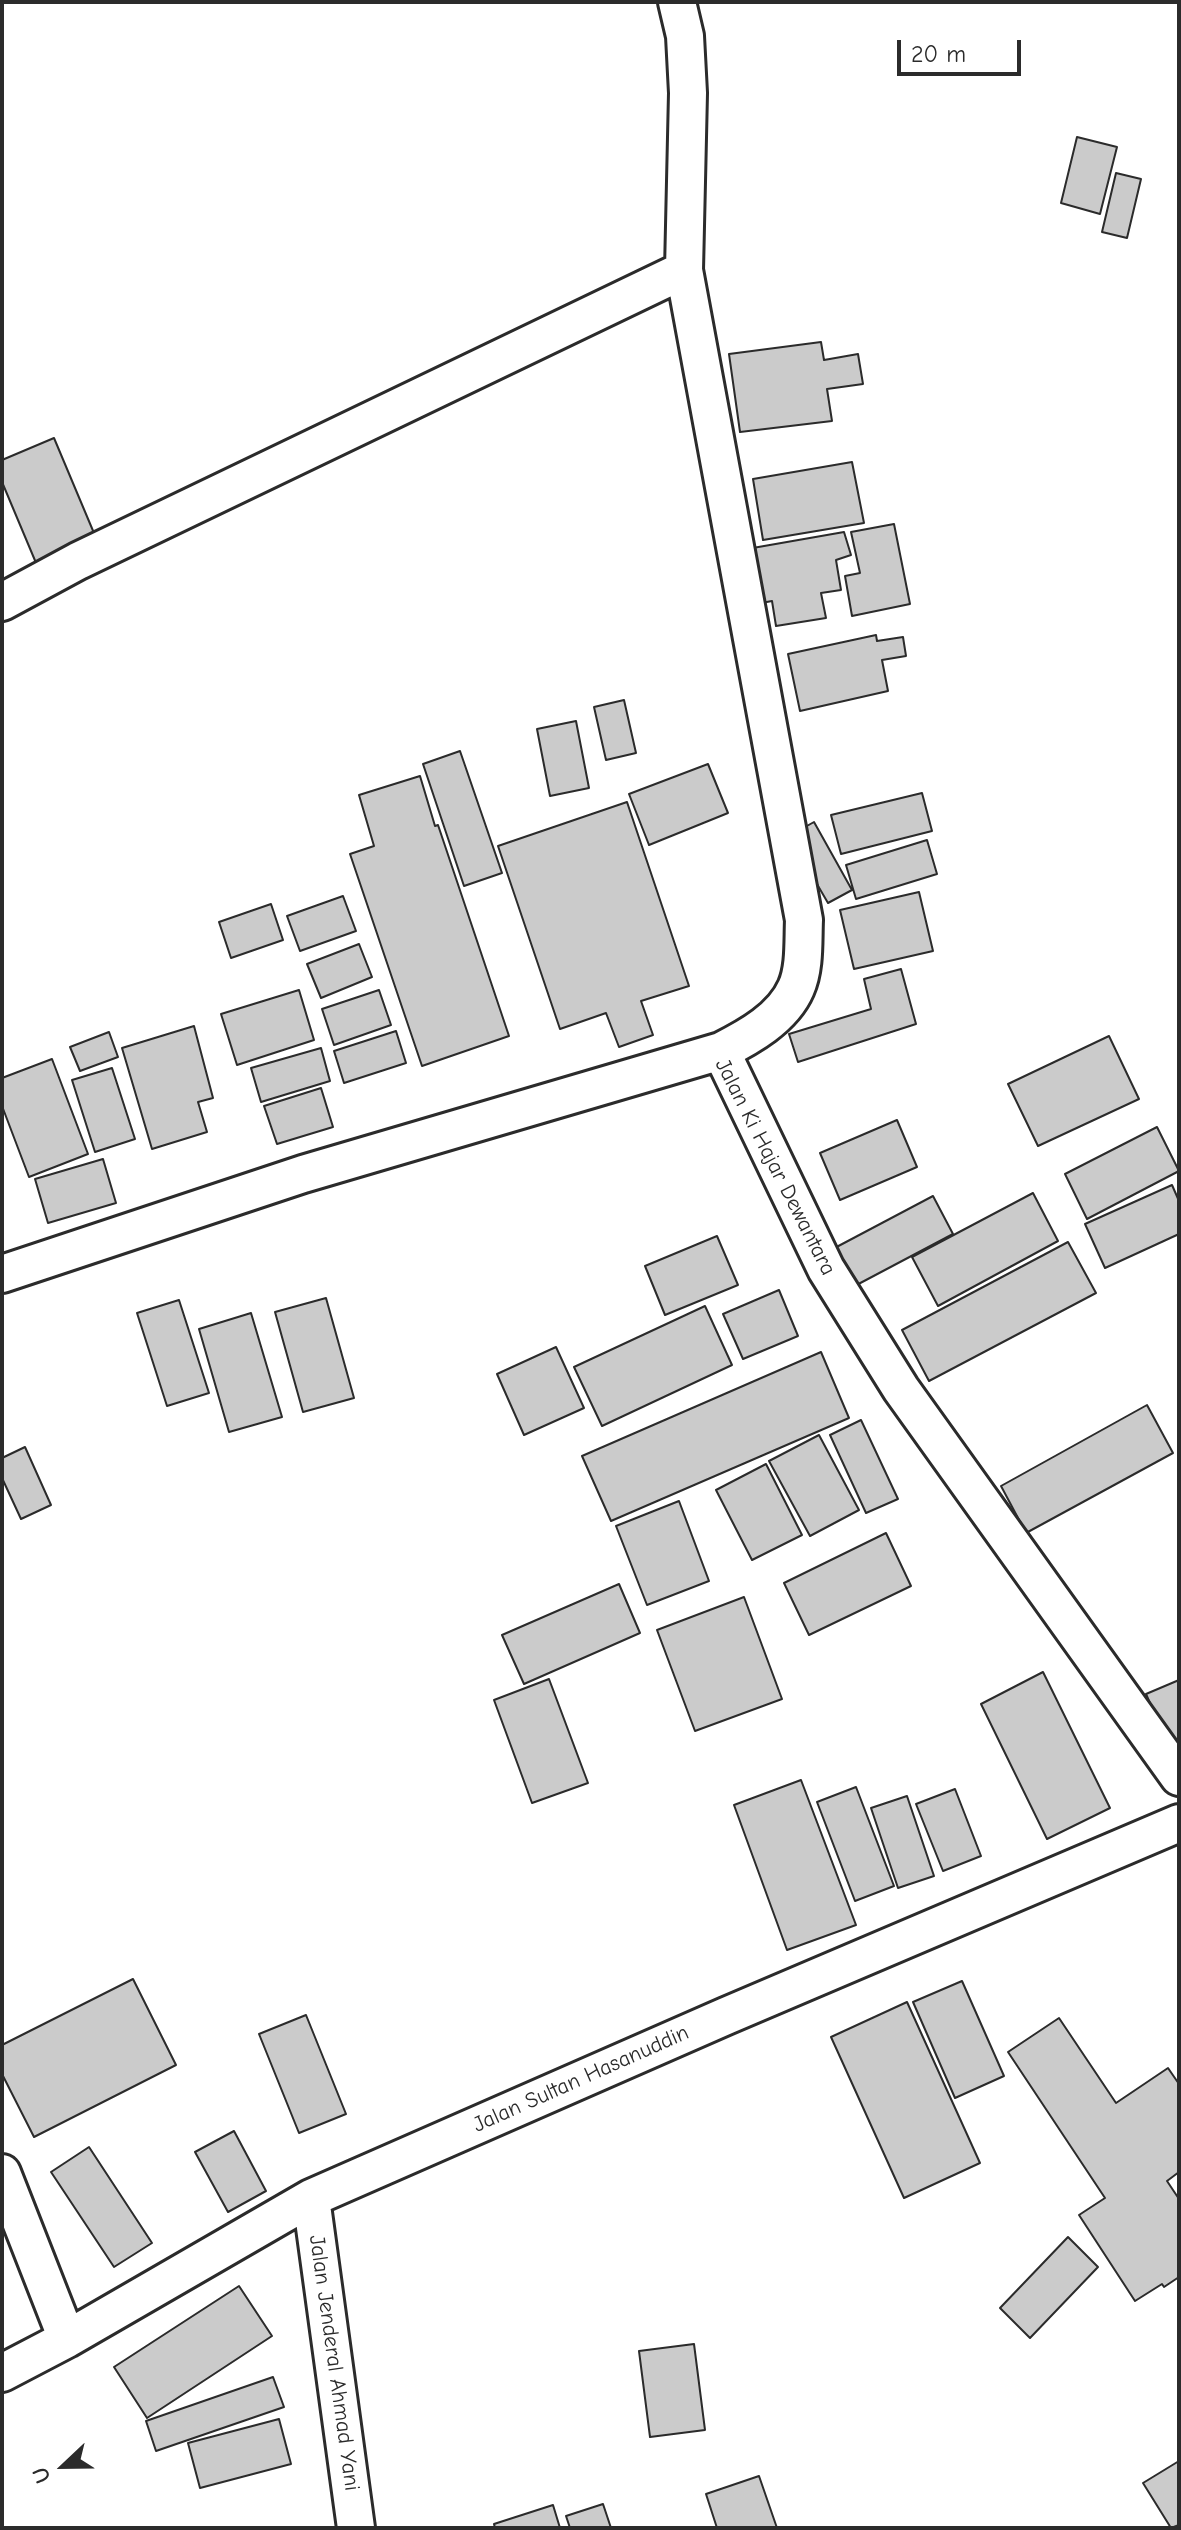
<!DOCTYPE html>
<html>
<head>
<meta charset="utf-8">
<style>
	body { margin:0 }
	#map { position:relative; width:1181px; height:2530px; overflow:hidden; background:#fff; font-family:"Comic Neue",sans-serif }
	canvas { display:block }
	.frame { position:absolute; inset:0; border:4px solid #2b2b2b; pointer-events:none }
	.north { position:absolute; left:24px; top:2426px; width:80px; height:80px; -webkit-text-stroke:6px #fff; paint-order:stroke; rotate:248deg; font-size:22px; font-weight:700; line-height:32px; text-align:center; color:#2b2b2b }
	.north::after { content:''; display:block; margin:auto; width:28px; height:36px; background:#2b2b2b; clip-path:polygon(50% 0,100% 100%,50% 72%,0 100%) }
	.scale { position:absolute; left:897px; top:40px; width:124px; height:36px; box-sizing:border-box; border:4px solid #2b2b2b; border-top:0; padding-left:10px; font-size:24px; line-height:28px; white-space:nowrap; color:#2b2b2b; -webkit-text-stroke:6px #fff; paint-order:stroke }
</style>
</head>
<body>
<div id="map">
<canvas width="1181" height="2530"></canvas>
<div class="frame"></div>
<div class="north">U</div>
<div class="scale">20 m</div>
</div>
<script>
const ctx = document.querySelector('canvas').getContext('2d');
ctx.lineJoin = 'round';
function fillPath(path, color) { ctx.fillStyle = color; ctx.fill(path, 'evenodd'); }
function strokePath(path, color, width, dash) { ctx.strokeStyle = color; ctx.lineWidth = width; ctx.lineCap = dash ? 'butt' : 'round'; ctx.setLineDash(dash || []); ctx.stroke(path); }
function label(font, color, halo, rows, align = 'center') {
  ctx.font = font + ' "Comic Neue",sans-serif'; ctx.lineWidth = 6; ctx.setLineDash([]); ctx.textBaseline = 'middle'; ctx.strokeStyle = halo; ctx.fillStyle = color; for (const [text, x, y, turn = 0] of rows) {
    ctx.save(); ctx.translate(x, y); ctx.rotate((+turn || 0) * Math.PI / 180); ctx.textAlign = isNaN(turn) ? turn : align; if (halo) ctx.strokeText(text, 0, 0); ctx.fillText(text, 0, 0); ctx.restore();
  }
}
const building = new Path2D(`
	M1077 137 1117 147 1100 214 1061 203Z
	M1116 173 1141 179 1127 238 1102 232Z
	M821 342 824 360 858 354 863 384 827 389 832 421 740 432 729 354Z
	M54 438 99 545 39 570 2 482V460Z
	M852 462 864 523 763 540 753 479Z
	M894 524 910 604 852 616 845 576 860 573 851 532Z
	M844 532 851 555 836 560 841 590 821 593 826 618 776 626 772 601 756 604 747 549Z
	M876 635 877 641 903 637 906 656 882 660 888 691 800 711 788 654Z
	M624 700 636 753 606 760 594 707Z
	M576 721 589 788 550 796 537 729Z
	M460 751 502 873 464 886 423 764Z
	M708 764 728 813 649 845 629 794Z
	M420 776 435 826 438 825 509 1036 422 1066 350 854 374 846 359 795Z
	M922 793 932 831 841 854 831 815Z
	M627 802 689 986 641 1001 653 1035 619 1047 606 1013 560 1029 498 846Z
	M814 822 852 890 828 903 789 836Z
	M927 840 937 874 856 899 846 865Z
	M919 892 933 951 854 969 840 910Z
	M343 896 356 931 300 951 287 916Z
	M271 904 283 940 231 958 219 922Z
	M359 944 372 977 321 998 307 964Z
	M901 969 916 1024 798 1062 789 1034 871 1009 864 979Z
	M299 990 314 1040 237 1065 221 1014Z
	M379 990 391 1025 334 1045 322 1009Z
	M194 1026 213 1098 198 1102 207 1132 152 1149 122 1048Z
	M396 1031 406 1063 344 1083 334 1051Z
	M109 1032 118 1057 80 1071 70 1047Z
	M1109 1036 1139 1099 1038 1146 1008 1084Z
	M321 1048 330 1081 261 1102 251 1068Z
	M52 1059 88 1154 29 1177 2 1106V1078Z
	M112 1068 135 1139 95 1152 72 1080Z
	M321 1088 333 1127 277 1144 264 1106Z
	M897 1120 917 1167 840 1200 820 1153Z
	M1157 1127 1179 1171 1087 1219 1065 1174Z
	M103 1159 116 1203 48 1223 35 1179Z
	M1172 1185 1179 1201V1234L1105 1268 1085 1224Z
	M1033 1193 1058 1241 938 1306 912 1257Z
	M933 1196 953 1234 849 1289 829 1251Z
	M717 1236 738 1285 665 1315 645 1266Z
	M1068 1242 1096 1293 929 1381 902 1330Z
	M779 1290 798 1336 743 1359 723 1314Z
	M326 1298 354 1398 303 1412 275 1312Z
	M179 1300 209 1393 167 1406 137 1313Z
	M705 1306 732 1365 602 1426 574 1367Z
	M251 1313 282 1417 229 1432 199 1329Z
	M556 1347 584 1408 524 1435 497 1374Z
	M821 1352 849 1418 611 1521 582 1456Z
	M1147 1405 1173 1453 1026 1533 1001 1486Z
	M861 1420 898 1499 866 1513 830 1435Z
	M819 1435 859 1510 810 1536 769 1461Z
	M25 1447 51 1505 21 1519 2 1478V1458Z
	M766 1464 802 1535 752 1560 716 1490Z
	M679 1501 709 1581 647 1605 616 1526Z
	M886 1533 911 1586 809 1635 784 1583Z
	M619 1584 640 1633 524 1684 502 1635Z
	M744 1597 782 1699 695 1731 657 1630Z
	M1043 1672 1110 1808 1047 1839 981 1704Z
	M549 1679 588 1783 532 1803 494 1700Z
	M1179 1680V1769L1146 1694Z
	M801 1780 856 1925 787 1950 734 1805Z
	M856 1787 894 1886 855 1901 817 1802Z
	M955 1789 981 1856 943 1871 916 1804Z
	M907 1796 934 1876 898 1888 871 1808Z
	M133 1979 176 2065 34 2137 2 2074V2045Z
	M962 1981 1004 2076 955 2098 913 2002Z
	M907 2002 980 2163 904 2198 831 2037Z
	M306 2015 346 2114 299 2133 259 2034Z
	M1059 2018 1116 2103 1168 2068 1179 2084V2172L1167 2181 1179 2199V2277L1164 2287 1162 2284 1135 2301 1079 2215 1105 2198 1008 2052Z
	M234 2131 266 2191 228 2212 195 2152Z
	M89 2147 152 2243 114 2267 51 2172Z
	M1068 2237 1098 2267 1030 2338 1000 2308Z
	M239 2286 272 2336 147 2418 114 2367Z
	M694 2344 705 2430 650 2437 639 2351Z
	M273 2377 284 2407 156 2451 146 2421Z
	M279 2419 291 2464 200 2488 188 2443Z
	M1179 2461V2525L1171 2528 1143 2483Z
	M759 2476 777 2528H717L706 2494Z
	M603 2504 611 2528H570L566 2516Z
	M553 2505 560 2528H495L494 2524Z`);
fillPath(building, '#cbcbcb');
strokePath(building, '#2b2b2b', 2);
const minor = new Path2D(`
	M677 2 685 36 688 93 684 270 804 920C803 941 805 968 796 988 783 1018 749 1037 721 1051
	M2 602 78 561 684 270
	M2 1274 303 1174 721 1051 826 1269 901 1389 1179 1777
	M2 2173 67 2339
	M311 2198 356 2528
	M2 2373 67 2339 311 2198 726 2016 1179 1823`);
strokePath(minor, '#2b2b2b', 42);
strokePath(minor, '#fff', 36);
label('22px', '#2b2b2b', '#fff', [
	["Jalan Ki Hajar Dewantara",775,1167,63],
	["Jalan Sultan Hasanuddin",581,2079,-24],
	["Jalan Jenderal Ahmad Yani",334,2363,82]
]);
</script>
</body>
</html>
